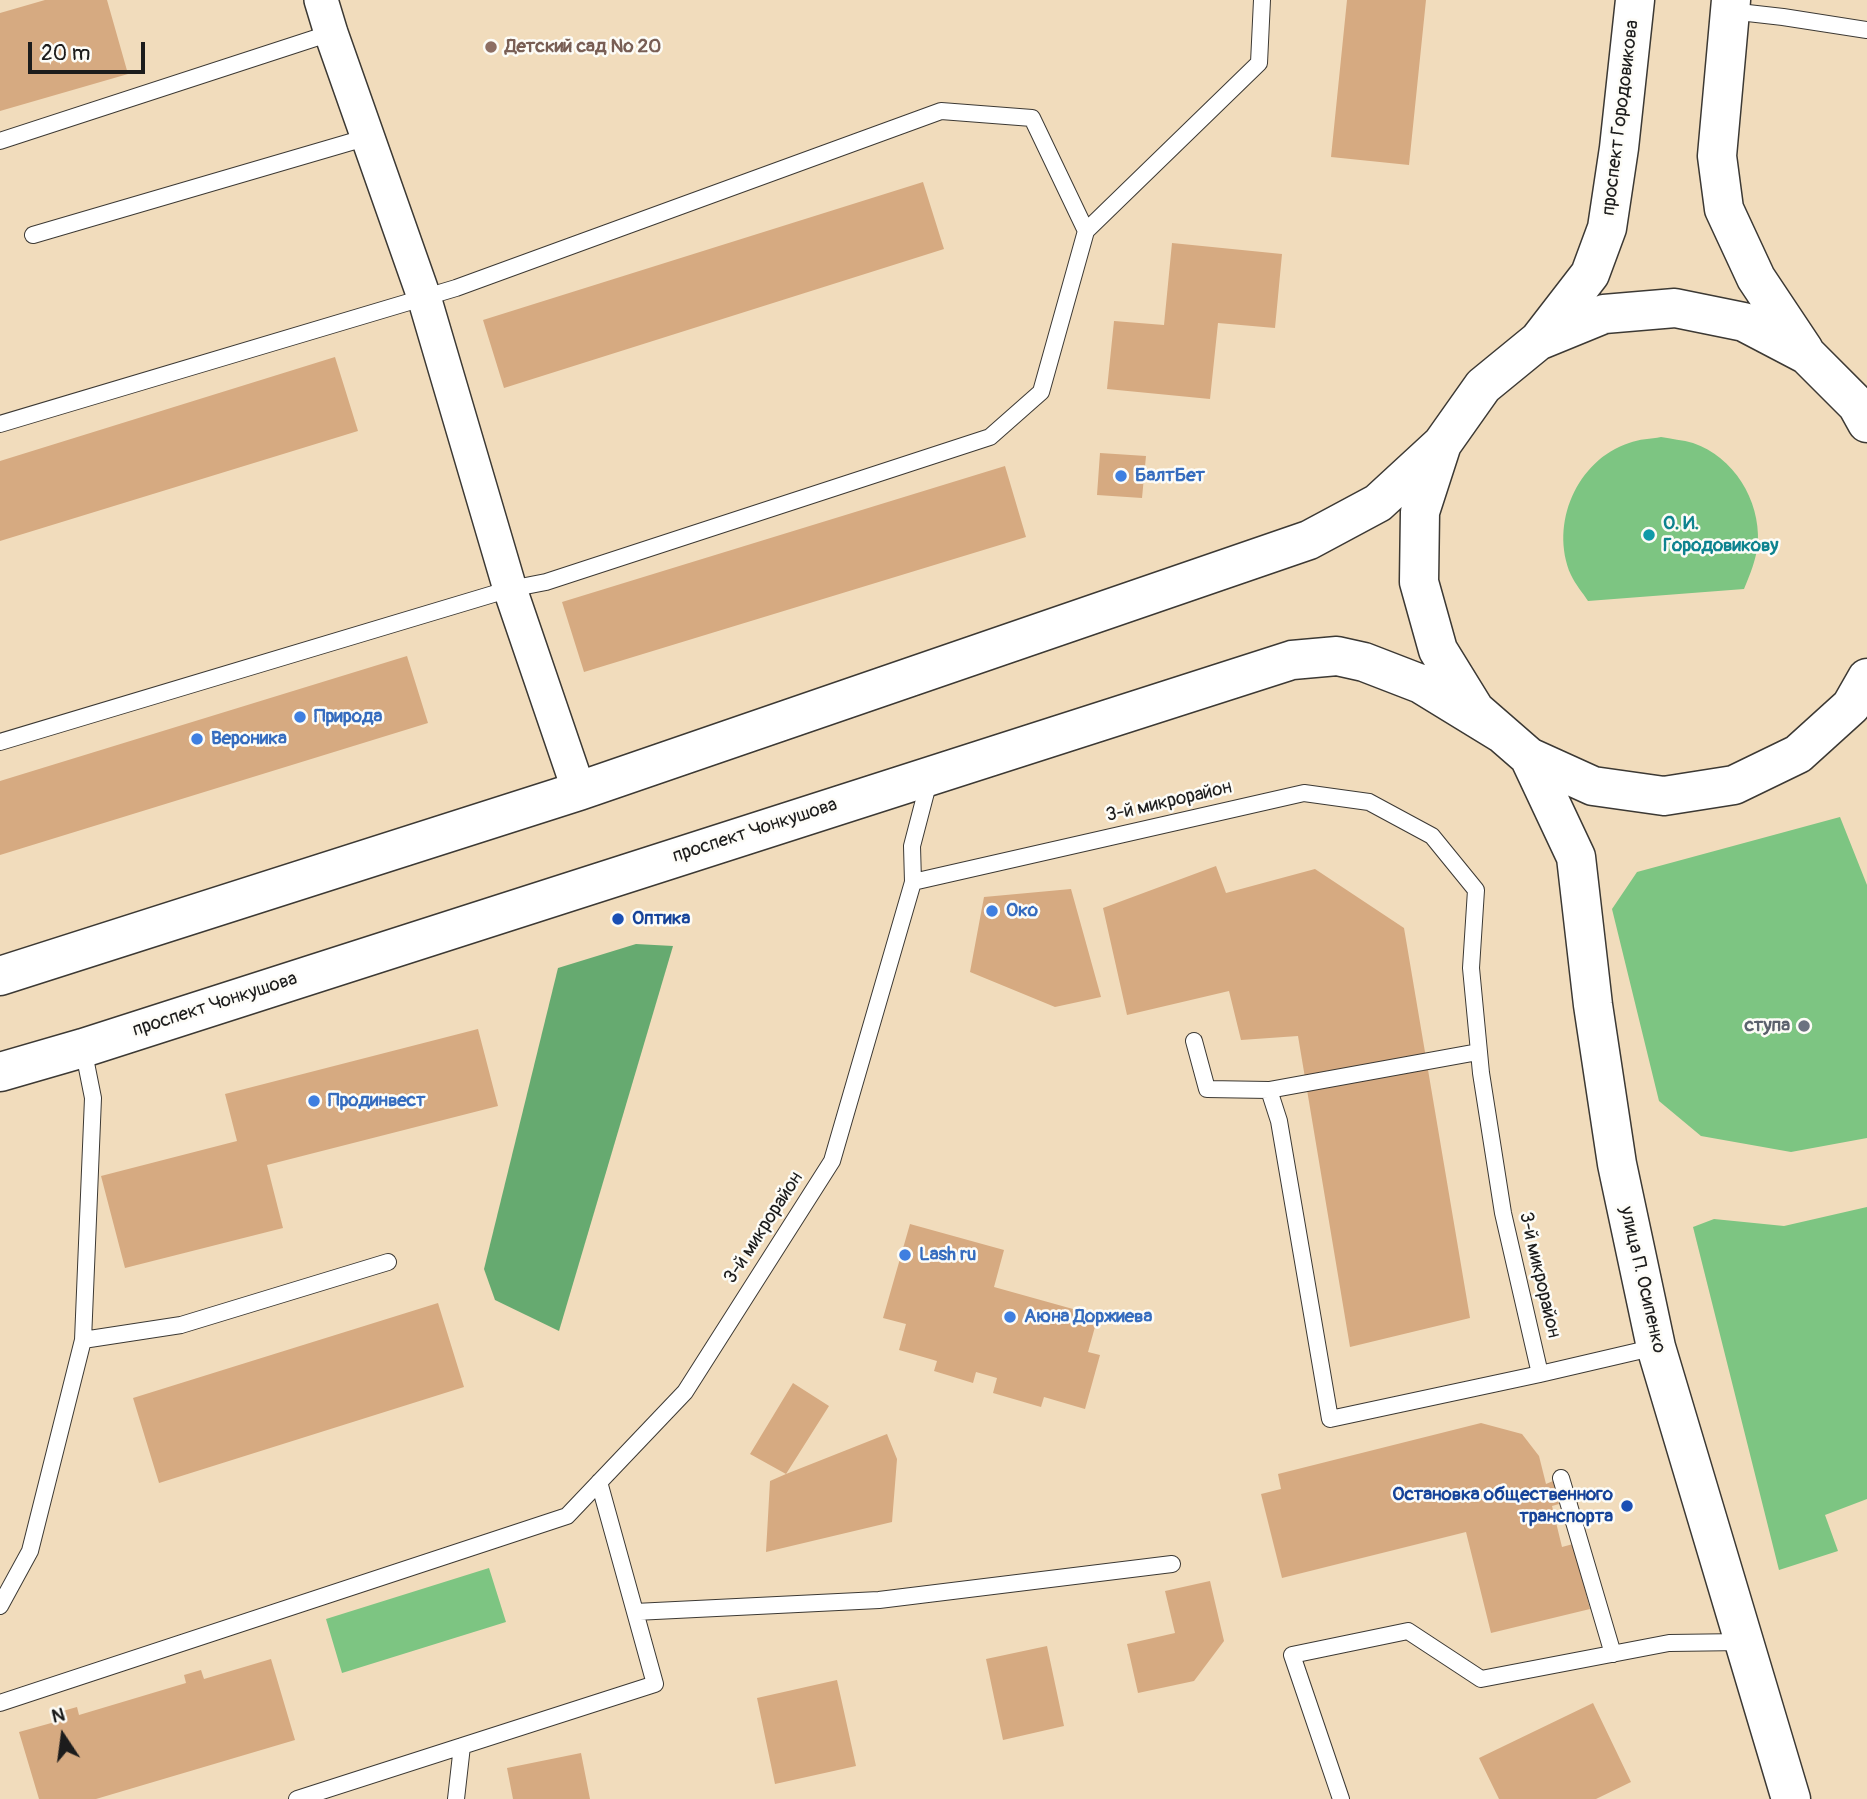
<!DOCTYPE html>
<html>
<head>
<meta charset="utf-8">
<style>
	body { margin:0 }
	#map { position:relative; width:1867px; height:1799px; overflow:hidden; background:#f1dcbc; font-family:Pangolin,sans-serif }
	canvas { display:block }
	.north { position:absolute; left:28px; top:1701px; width:70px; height:70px; -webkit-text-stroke:5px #fdfcf7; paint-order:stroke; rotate:347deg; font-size:19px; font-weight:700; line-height:28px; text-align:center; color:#1c1c1c }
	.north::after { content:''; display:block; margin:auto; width:24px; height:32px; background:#1c1c1c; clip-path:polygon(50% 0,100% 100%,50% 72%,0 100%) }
	.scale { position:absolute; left:28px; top:42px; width:117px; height:32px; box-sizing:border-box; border:4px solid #1c1c1c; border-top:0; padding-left:9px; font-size:21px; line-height:24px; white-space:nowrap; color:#1c1c1c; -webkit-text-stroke:5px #fdfcf7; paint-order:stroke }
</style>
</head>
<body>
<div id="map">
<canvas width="1867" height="1799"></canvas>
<div class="north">N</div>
<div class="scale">20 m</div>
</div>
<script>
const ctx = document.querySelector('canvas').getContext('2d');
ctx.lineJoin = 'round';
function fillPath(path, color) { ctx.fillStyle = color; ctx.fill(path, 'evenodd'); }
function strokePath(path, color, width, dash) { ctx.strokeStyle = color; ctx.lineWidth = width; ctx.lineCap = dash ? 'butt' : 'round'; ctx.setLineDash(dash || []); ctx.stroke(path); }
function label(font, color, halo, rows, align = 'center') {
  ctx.font = font + ' Pangolin,sans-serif'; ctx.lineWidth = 5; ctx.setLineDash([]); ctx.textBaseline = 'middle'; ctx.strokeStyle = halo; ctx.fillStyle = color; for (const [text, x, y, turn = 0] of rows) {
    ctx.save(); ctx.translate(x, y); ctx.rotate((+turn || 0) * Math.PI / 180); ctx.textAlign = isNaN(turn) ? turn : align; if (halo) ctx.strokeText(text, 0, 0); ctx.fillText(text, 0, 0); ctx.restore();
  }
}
fillPath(new Path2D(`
	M1661 437C1671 439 1683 440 1693 443 1734 457 1760 500 1758 542 1757 557 1750 575 1744 589L1588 601C1583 593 1575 584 1571 575 1549 524 1577 460 1629 443 1639 439 1651 439 1661 437Z
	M1840 817 1867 885V1138L1791 1152 1701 1136 1659 1101 1612 909 1637 872Z
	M1867 1207V1499L1825 1515 1838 1551 1779 1570 1693 1227 1714 1219 1784 1226Z
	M489 1568 506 1622 342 1673 326 1619Z`), '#7dc582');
fillPath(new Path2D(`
	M636 944 673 946 559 1331 495 1300 484 1269 558 968Z`), '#66aa70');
fillPath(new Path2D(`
	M45 0H107L128 74 0 111V13Z
	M1347 0H1426L1409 165 1331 157Z
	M923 182 944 249 504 388 483 320Z
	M1172 243 1282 254 1275 328 1218 323 1210 399 1107 389 1114 321 1164 325Z
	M335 357 358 431 0 541V461Z
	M1100 453 1146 456 1142 498 1097 495Z
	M1005 466 1026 537 584 672 562 602Z
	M407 656 428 723 0 855V781Z
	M1216 866 1226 893 1315 869 1404 928 1470 1318 1350 1347 1298 1036 1241 1040 1229 991 1127 1015 1103 908Z
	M1071 889 1101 997 1055 1007 970 972 984 897Z
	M478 1029 498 1106 267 1165 283 1228 125 1268 101 1176 237 1141 225 1094Z
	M910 1224 1004 1250 994 1287 1098 1316 1088 1352 1100 1355 1085 1409 1044 1397 1041 1407 993 1393 997 1378 976 1372 973 1383 934 1371 937 1361 899 1350 906 1324 883 1318Z
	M438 1303 464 1387 159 1483 133 1398Z
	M793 1383 829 1406 786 1474 887 1434 897 1459 892 1522 766 1552 770 1481 786 1474 750 1454Z
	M1481 1423 1522 1434 1539 1456 1546 1484 1553 1481 1559 1504 1552 1506 1562 1547 1573 1544 1590 1609 1491 1633 1466 1532 1282 1578 1261 1494 1281 1489 1278 1474Z
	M1210 1581 1224 1641 1194 1681 1138 1693 1127 1644 1175 1633 1165 1591Z
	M1047 1646 1064 1726 1003 1740 986 1659Z
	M271 1659 295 1740 96 1799H39L19 1732 62 1720 59 1712 77 1707 79 1715 186 1683 184 1675 201 1670 204 1679Z
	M837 1680 856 1766 775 1784 757 1698Z
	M1593 1703 1631 1782 1596 1799H1499L1479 1758Z
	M581 1753 590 1799H513L507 1768Z`), '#d6aa81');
const lane = new Path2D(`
	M1730 11 1783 17 1867 30
	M0 141 331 33
	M33 235 368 137
	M0 424 456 288 941 111 1032 118 1086 231
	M0 742 510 589 546 582 990 437 1041 392 1086 231 1259 63 1262 0
	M913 882 1304 793 1369 802 1432 836 1476 890 1471 968 1481 1073 1503 1213 1540 1374
	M1194 1041 1207 1089 1269 1090 1478 1052
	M1269 1090 1279 1121 1330 1419 1540 1374 1656 1347
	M83 1340 181 1325 388 1262
	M1561 1478 1613 1654
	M0 1606 30 1551 83 1340 93 1098 83 1048
	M635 1612 879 1600 1172 1564
	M0 1703 567 1516 685 1392 832 1161 913 882 912 846 930 777
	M297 1799 655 1684 599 1482
	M456 1799 462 1746
	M1341 1799 1292 1655 1408 1631 1481 1679 1669 1643 1743 1642`);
const street = new Path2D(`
	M321 0 331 33 424 297 510 589 579 791`);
const secondary = new Path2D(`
	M1731 0 1717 156 1724 209 1756 278 1804 350
	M1539 340 1590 274 1607 228 1619 148 1635 0
	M1867 423 1857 405 1807 355 1744 322 1675 308 1604 314 1538 341 1483 386 1442 444 1420 512 1419 582 1438 650 1475 710 1529 757 1593 786 1664 796 1734 785 1798 754 1851 706 1867 678
	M1529 757 1576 857 1593 1005 1617 1164 1656 1347 1791 1799
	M0 976 579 791 1309 540 1378 503 1442 444
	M0 1072 83 1048 1292 660 1337 656 1364 662 1421 684 1501 733`);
strokePath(lane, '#3c3934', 18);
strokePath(street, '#3c3934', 36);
strokePath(secondary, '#3c3934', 41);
strokePath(lane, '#fff', 16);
strokePath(street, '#fff', 33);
strokePath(secondary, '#fff', 38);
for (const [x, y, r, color] of [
	[491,47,7,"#8d6e63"],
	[1121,476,7,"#3f7fe0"],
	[1649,535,7,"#0f9aa8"],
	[300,717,7,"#3f7fe0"],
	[197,739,7,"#3f7fe0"],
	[992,911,7,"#3f7fe0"],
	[618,919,7,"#1a4fb4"],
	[1804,1026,7,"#6b7280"],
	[314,1101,7,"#3f7fe0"],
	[905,1255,7,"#3f7fe0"],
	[1010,1317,7,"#3f7fe0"],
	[1627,1506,7,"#1a4fb4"]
]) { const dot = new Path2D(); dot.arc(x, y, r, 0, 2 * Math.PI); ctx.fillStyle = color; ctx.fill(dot); strokePath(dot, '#fdfcf7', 2.5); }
label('bold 19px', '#785e54', '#fdfcf7', [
	["Детский сад № 20",505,47]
], 'left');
label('19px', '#1c1c1c', '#fdfcf7', [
	["проспект Городовикова",1621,118,-83],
	["3-й микрорайон",1169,802,-13],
	["проспект Чонкушова",755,831,-18],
	["проспект Чонкушова",215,1005,-18],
	["3-й микрорайон",764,1228,-57],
	["3-й микрорайон",1539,1275,77],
	["улица П. Осипенко",1642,1280,77]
]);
label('bold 19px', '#366cbe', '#fdfcf7', [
	["БалтБет",1135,476],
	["Природа",314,717],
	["Вероника",211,739],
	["Око",1006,911],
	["Продинвест",328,1101],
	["Lash ru",919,1255],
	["Аюна Доржиева",1024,1317]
], 'left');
label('bold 19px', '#0d838f', '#fdfcf7', [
	["О. И.",1663,524],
	["Городовикову",1663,546]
], 'left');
label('bold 19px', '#164399', '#fdfcf7', [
	["Оптика",632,919],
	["Остановка общественного",1613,1495,"right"],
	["транспорта",1613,1517,"right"]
], 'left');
label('bold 19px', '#5b616d', '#fdfcf7', [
	["ступа",1790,1026]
], 'right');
</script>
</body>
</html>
